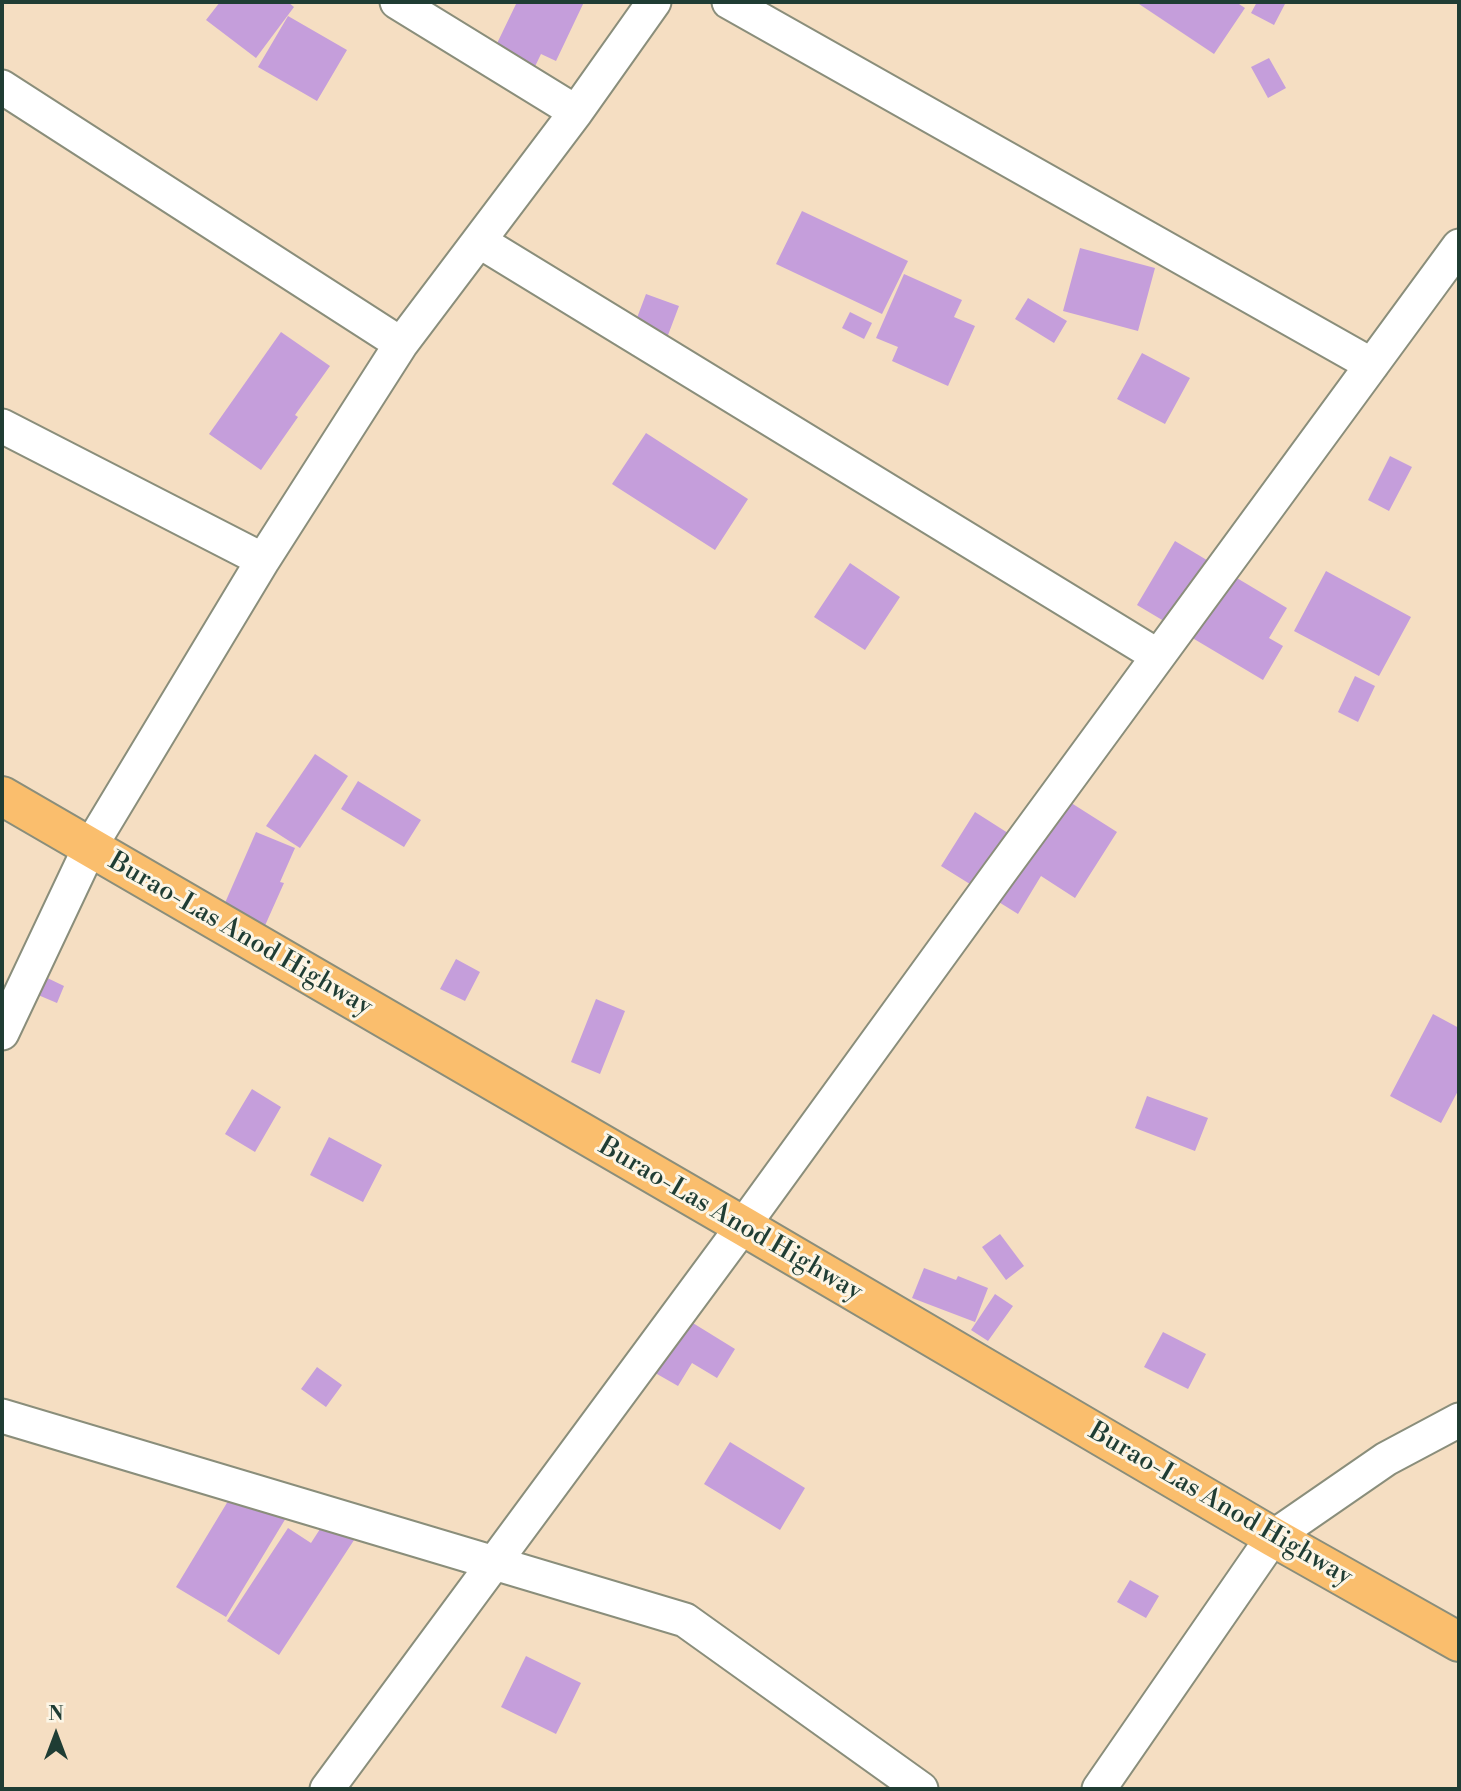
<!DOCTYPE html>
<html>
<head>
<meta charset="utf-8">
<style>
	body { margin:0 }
	#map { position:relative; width:1461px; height:1791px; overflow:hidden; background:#f5dec2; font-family:"Libre Bodoni",serif }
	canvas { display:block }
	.frame { position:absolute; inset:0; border:4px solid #1f3d34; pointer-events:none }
	.north { position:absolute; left:21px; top:1700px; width:70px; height:70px; -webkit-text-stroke:5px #fcf5e5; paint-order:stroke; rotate:0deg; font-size:19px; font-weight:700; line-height:28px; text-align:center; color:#1f3d34 }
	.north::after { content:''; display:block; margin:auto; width:24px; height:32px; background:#1f3d34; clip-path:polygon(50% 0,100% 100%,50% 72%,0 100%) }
</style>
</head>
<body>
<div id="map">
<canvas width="1461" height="1791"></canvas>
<div class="frame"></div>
<div class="north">N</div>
</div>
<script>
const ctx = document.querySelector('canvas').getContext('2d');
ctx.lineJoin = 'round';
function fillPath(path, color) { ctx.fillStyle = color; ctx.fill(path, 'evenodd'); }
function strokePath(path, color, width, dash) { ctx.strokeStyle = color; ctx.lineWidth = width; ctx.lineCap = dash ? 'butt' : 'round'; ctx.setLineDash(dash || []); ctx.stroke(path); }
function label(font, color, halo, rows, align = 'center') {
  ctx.font = font + ' "Libre Bodoni",serif'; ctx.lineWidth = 6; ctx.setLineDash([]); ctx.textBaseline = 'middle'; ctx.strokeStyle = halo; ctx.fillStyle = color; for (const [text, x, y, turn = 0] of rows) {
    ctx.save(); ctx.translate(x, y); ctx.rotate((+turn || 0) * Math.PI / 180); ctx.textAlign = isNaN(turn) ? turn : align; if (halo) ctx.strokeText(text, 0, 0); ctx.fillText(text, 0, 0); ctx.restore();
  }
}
fillPath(new Path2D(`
	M220 2H288L294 7 256 58 206 20Z
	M517 2H584L556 61 541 54 528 81 488 62Z
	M1136 2H1236L1245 8 1214 54Z
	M1257 2H1286L1274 25 1251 13Z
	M288 16 347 50 317 101 258 67Z
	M1269 58 1286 88 1268 98 1251 67Z
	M802 211 908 261 882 314 776 264Z
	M1080 248 1155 268 1138 331 1063 311Z
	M904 274 962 300 954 317 975 326 948 386 892 361 898 347 876 338Z
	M646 294 679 306 662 351 629 339Z
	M1028 298 1067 321 1054 343 1015 319Z
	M850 312 872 323 864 339 842 328Z
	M281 332 330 366 295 415 298 417 261 470 209 434Z
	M1142 353 1190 378 1165 424 1117 399Z
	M646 433 748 499 715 550 612 484Z
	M1390 456 1412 467 1389 511 1368 500Z
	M1175 541 1287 608 1269 638 1283 646 1263 680 1137 605Z
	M850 563 900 597 865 650 814 617Z
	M1326 571 1411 617 1379 676 1294 631Z
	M1355 676 1375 686 1358 722 1338 712Z
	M315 754 348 776 300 848 266 826Z
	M358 781 421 820 404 847 341 809Z
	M1065 799 1117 832 1075 898 1041 876 1018 914 941 866 975 812 1033 849Z
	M256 832 295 848 280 882 284 883 263 930 221 912Z
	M456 959 480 972 465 1001 440 989Z
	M39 974 64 986 57 1003 31 992Z
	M596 999 625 1011 600 1074 571 1062Z
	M1433 1014 1459 1028V1089L1441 1123 1390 1096Z
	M252 1089 281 1107 255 1152 225 1134Z
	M1147 1096 1208 1118 1195 1151 1135 1128Z
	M329 1137 382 1165 363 1202 310 1175Z
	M1000 1234 1024 1266 1006 1280 982 1247Z
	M924 1268 956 1280 958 1276 988 1288 975 1322 912 1298Z
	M995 1294 1013 1306 988 1341 971 1330Z
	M651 1320 679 1336 688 1320 735 1349 717 1378 692 1363 678 1386 629 1358Z
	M1163 1332 1206 1354 1188 1389 1144 1367Z
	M317 1367 342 1385 326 1407 301 1389Z
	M730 1442 805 1488 780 1530 704 1484Z
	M245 1473 295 1503 226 1617 176 1587Z
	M329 1515 358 1534 279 1655 227 1621 288 1528 311 1543Z
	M1130 1580 1159 1596 1146 1618 1117 1602Z
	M526 1656 581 1683 556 1734 501 1707Z`), '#c59edb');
const minor = new Path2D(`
	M397 2 576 112
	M729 2 1372 365
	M2 87 401 344
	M479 241 1158 656
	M2 426 263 560
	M2 1033 90 847 263 560 401 344 576 112 654 2
	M2 1416 685 1620 921 1789
	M327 1789 743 1226 1000 872 1459 246
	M1099 1789 1273 1537 1386 1459 1459 1420`);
const highway = new Path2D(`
	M2 796 743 1226 1273 1537 1459 1642`);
strokePath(minor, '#8a8e7b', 37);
strokePath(highway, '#8a8e7b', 42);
strokePath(minor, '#fff', 33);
strokePath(highway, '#fabe6d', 38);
label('26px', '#1f3d34', '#fcf5e5', [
	["Burao-Las Anod Highway",240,935,30],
	["Burao-Las Anod Highway",730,1220,30],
	["Burao-Las Anod Highway",1220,1505,30]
]);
</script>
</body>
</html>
